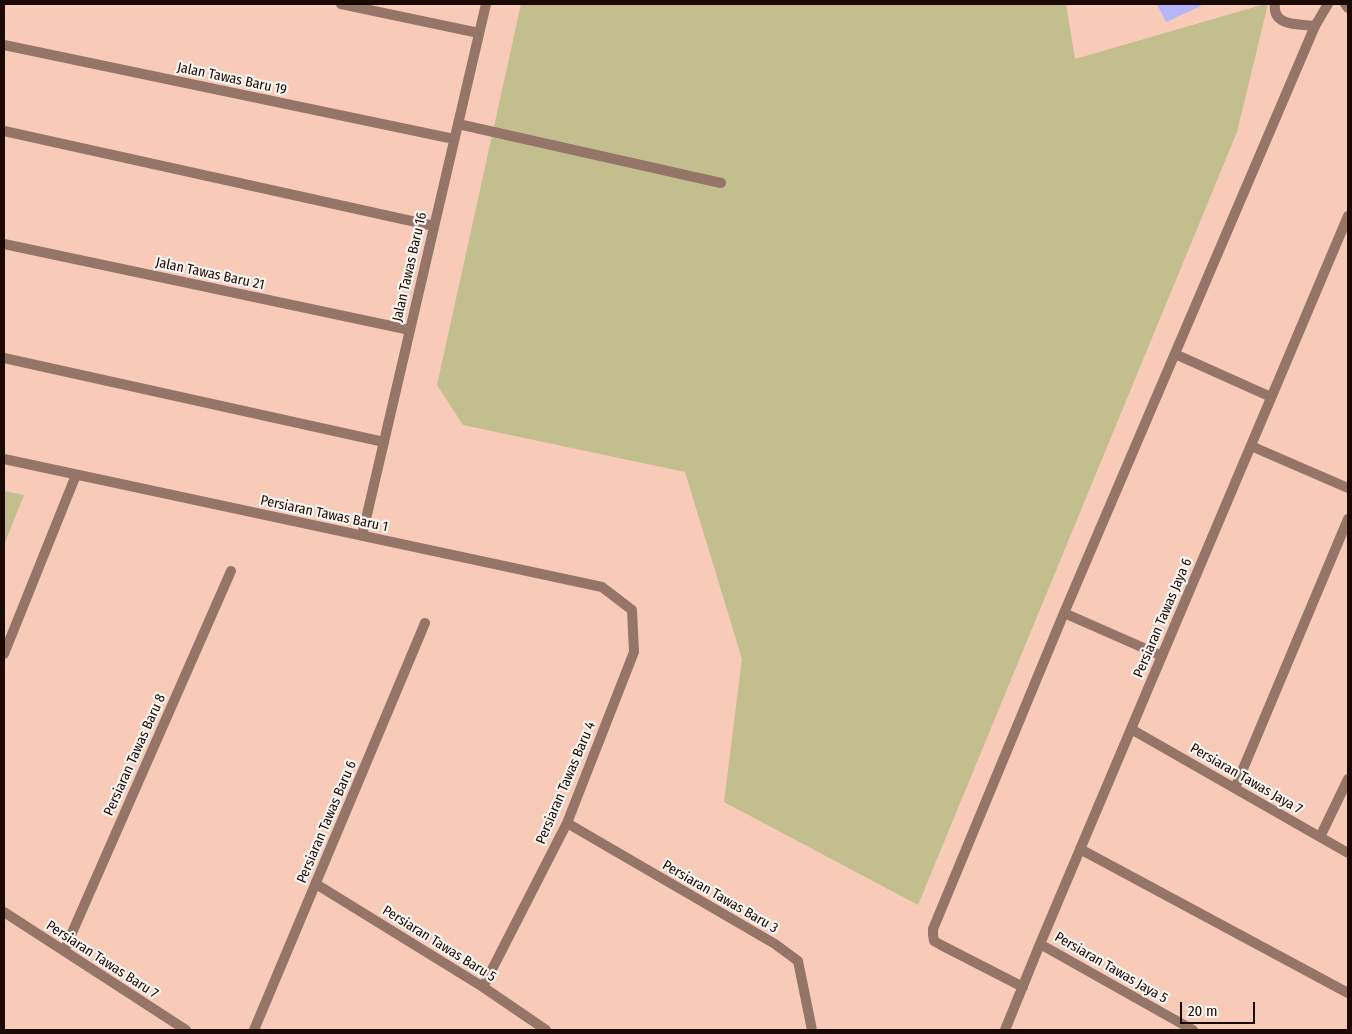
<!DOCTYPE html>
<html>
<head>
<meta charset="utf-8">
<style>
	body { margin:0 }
	#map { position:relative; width:1352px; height:1034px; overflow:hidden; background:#f8cbb8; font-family:"Fira Sans Condensed",sans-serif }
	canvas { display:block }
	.frame { position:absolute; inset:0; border:5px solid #1b0903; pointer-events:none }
	.scale { position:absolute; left:1180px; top:1002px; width:75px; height:22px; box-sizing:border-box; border:2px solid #1b0903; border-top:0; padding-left:6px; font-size:15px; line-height:18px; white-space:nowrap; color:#1b0903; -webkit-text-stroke:4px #fcf6f3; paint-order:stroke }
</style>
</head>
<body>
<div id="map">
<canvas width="1352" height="1034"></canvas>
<div class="frame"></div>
<div class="scale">20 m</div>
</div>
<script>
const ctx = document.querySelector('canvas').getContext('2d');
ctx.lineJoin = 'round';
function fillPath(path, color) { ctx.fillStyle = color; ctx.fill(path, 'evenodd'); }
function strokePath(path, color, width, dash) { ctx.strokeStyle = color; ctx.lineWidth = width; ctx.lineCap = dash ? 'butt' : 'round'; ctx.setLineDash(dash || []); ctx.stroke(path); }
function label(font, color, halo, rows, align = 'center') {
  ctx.font = font + ' "Fira Sans Condensed",sans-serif'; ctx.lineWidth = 4.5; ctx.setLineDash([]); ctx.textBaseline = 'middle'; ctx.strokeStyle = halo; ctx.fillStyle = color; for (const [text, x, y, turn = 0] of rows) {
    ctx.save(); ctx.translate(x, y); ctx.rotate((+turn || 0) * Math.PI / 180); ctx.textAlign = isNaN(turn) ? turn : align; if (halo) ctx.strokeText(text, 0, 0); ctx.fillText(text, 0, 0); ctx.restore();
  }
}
fillPath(new Path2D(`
	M521 4H1066L1075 59 1265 4H1268L1237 132 918 905 724 802 742 659 685 472 463 425 437 385Z
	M4 491 24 495 4 545Z`), '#c2be8e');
fillPath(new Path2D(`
	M1157 4H1205L1166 22Z`), '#b4b5fb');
strokePath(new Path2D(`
	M341 4 479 33
	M458 124 721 183
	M4 131 434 226
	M1175 354 1271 397
	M4 358 384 442
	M1251 446 1348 488
	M1064 613 1162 656
	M1235 788 1348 519
	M1080 849 1348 993
	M1023 987 941 945 934 941 933 935V929L1064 613 1315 26`), '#957568', 10);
strokePath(new Path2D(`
	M1275 4C1272 27 1300 24 1315 26L1328 4
	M1345 4 1348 8
	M4 45 454 139
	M4 244 410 330
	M4 459 602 587 632 610 634 652 567 823 483 987
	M362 536 486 4
	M4 654 76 475
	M1131 729 1348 853
	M567 823 775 944 798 961 812 1030
	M1320 837 1348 779
	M316 884 483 987 546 1030
	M4 912 186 1030
	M1040 944 1193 1030
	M64 951 231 571
	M254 1030 425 623
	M1005 1030 1040 944 1348 216`), '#957568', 10);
label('14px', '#1b0903', '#fcf6f3', [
	["Jalan Tawas Baru 19",232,79,12],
	["Jalan Tawas Baru 16",410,267,-77],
	["Jalan Tawas Baru 21",210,274,12],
	["Persiaran Tawas Baru 1",324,514,12],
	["Persiaran Tawas Jaya 6",1163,618,-67],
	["Persiaran Tawas Baru 8",135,755,-66],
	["Persiaran Tawas Jaya 7",1246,779,30],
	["Persiaran Tawas Baru 4",566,783,-67],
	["Persiaran Tawas Baru 6",327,822,-67],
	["Persiaran Tawas Baru 3",720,897,30],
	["Persiaran Tawas Baru 5",439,944,32],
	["Persiaran Tawas Baru 7",102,960,33],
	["Persiaran Tawas Jaya 5",1111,968,30]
]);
</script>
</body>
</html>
